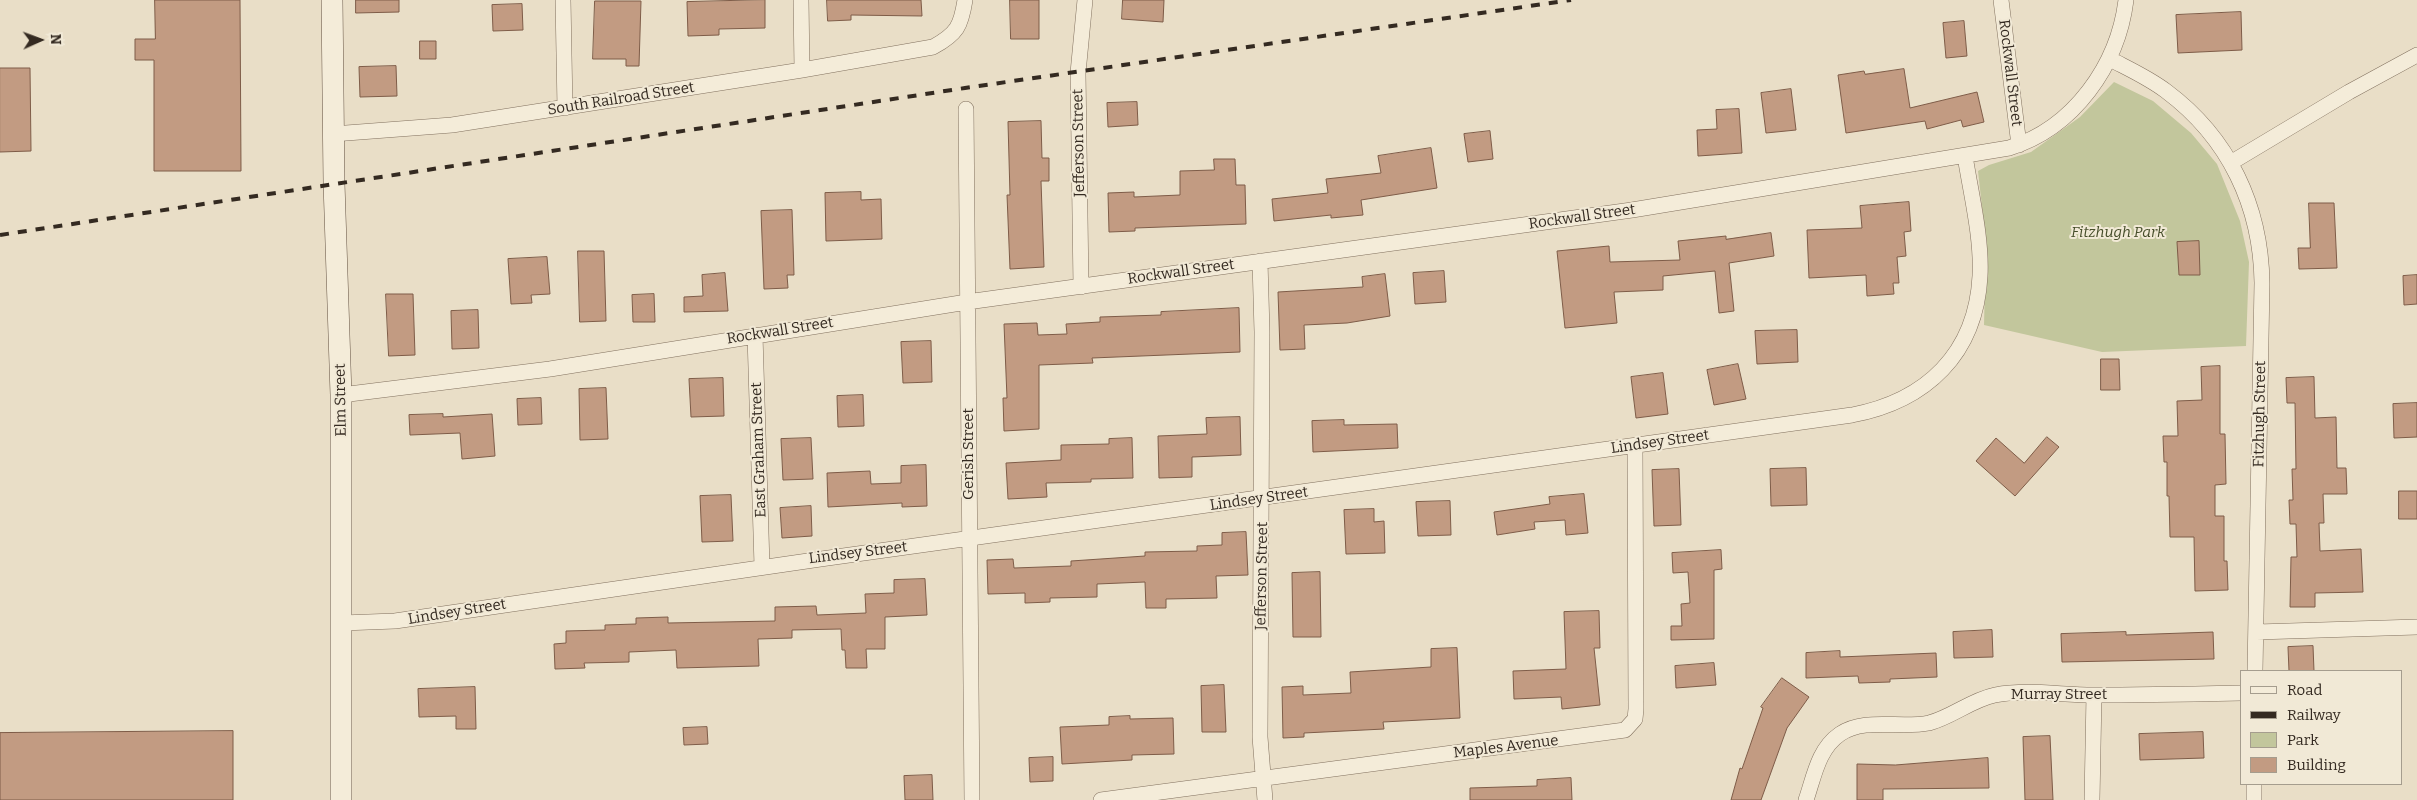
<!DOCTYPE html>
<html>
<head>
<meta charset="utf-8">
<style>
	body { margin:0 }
	#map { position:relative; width:2417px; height:800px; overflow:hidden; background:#e9dec7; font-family:Bitter,serif }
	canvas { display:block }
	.legend { position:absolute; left:2240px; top:670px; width:162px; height:115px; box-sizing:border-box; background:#f1e9d6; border:1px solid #a59d8e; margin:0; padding:6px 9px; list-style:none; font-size:15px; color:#342a21 }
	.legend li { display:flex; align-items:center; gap:10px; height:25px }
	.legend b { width:25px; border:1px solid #a59d8e }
	.north { position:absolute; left:15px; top:15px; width:50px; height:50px; -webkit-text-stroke:4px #f1e9d6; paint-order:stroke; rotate:88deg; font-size:14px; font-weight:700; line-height:20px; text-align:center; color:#342a21 }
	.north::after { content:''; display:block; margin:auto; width:18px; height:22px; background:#342a21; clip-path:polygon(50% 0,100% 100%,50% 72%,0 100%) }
</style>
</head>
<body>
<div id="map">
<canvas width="2417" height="800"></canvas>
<ul class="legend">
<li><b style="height:6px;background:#f4ecd9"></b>Road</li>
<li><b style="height:6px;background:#342a21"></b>Railway</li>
<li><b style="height:14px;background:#c2c69c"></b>Park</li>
<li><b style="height:14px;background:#c29b82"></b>Building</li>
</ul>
<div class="north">N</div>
</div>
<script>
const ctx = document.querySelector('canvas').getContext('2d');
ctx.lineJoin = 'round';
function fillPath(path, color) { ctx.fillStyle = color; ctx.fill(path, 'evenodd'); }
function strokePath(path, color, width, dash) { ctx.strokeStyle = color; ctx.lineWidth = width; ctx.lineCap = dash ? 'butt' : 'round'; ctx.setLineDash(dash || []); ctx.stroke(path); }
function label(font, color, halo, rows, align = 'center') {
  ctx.font = font + ' Bitter,serif'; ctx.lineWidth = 4; ctx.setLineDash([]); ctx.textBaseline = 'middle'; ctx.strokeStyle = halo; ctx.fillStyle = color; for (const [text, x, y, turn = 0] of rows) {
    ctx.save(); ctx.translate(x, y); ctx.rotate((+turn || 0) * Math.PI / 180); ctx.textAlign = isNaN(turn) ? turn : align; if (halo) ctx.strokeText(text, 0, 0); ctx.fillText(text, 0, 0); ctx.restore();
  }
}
fillPath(new Path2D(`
	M2114 82 2153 101 2191 133 2217 164 2240 221 2249 262 2246 346 2102 352 1984 325 1986 243 1978 171 1989 165 2031 152 2080 117Z`), '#c2c69c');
const building = new Path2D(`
	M155 0H240L241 171H154V60H135V39H155Z
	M356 0H399V12L356 13Z
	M765 0V28L719 29V35L688 36 687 2Z
	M827 0H921L922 16 851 15V20L828 21Z
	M1010 0H1039V39H1011Z
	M1123 0H1164L1163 22 1122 19Z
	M595 1H641L639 66H626V59H593Z
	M522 4 523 30 493 31 492 5Z
	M2241 12 2242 50 2178 53 2176 15Z
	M1964 21 1967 56 1946 58 1943 23Z
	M420 41H436V59H420Z
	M396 66 397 96 360 97 359 67Z
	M0 68H30L31 151 0 152Z
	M1904 69 1910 108 1977 92 1984 122 1963 127 1961 120 1927 129 1925 121 1846 133 1838 75 1864 71 1865 74Z
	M1791 89 1796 130 1766 133 1761 93Z
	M1137 102 1138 125 1108 127 1107 103Z
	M1739 109 1742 153 1698 156 1697 130 1717 129 1716 110Z
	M1041 121 1042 158H1049V181H1041L1044 267 1010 269 1007 195H1010L1008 122Z
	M1490 131 1493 159 1468 162 1464 134Z
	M1431 148 1437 188 1361 200 1363 215 1331 218V215L1274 221 1272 199 1328 193 1326 179 1381 173 1378 156Z
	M1214 159H1235L1236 185H1245L1246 224 1135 228V231L1109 232 1108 193 1134 192V197L1180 195V171L1214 170Z
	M861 192V200L881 199 882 239 826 241 825 193Z
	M1909 202 1911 231 1904 232 1906 256 1897 257 1899 283H1893L1894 294 1867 296 1866 275 1809 278 1807 230 1862 228 1860 206Z
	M2309 203H2334L2337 268 2299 269 2298 248H2310Z
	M792 210 794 275H787L788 288 764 289 761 211Z
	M1771 233 1774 256 1729 263 1734 311 1719 313 1715 271 1663 276V290L1614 292 1617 323 1565 328 1557 251 1609 246 1610 262 1680 260 1678 241 1726 236V239Z
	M2199 241 2200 275H2179L2177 242Z
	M578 251H604L606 321 580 322Z
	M547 257 550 294 531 295 532 303 511 304 508 259Z
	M1444 271 1446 302 1415 304 1413 273Z
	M725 273 728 311 684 312V297L703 296 702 275Z
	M1385 274 1390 316 1347 323 1304 325 1305 349 1280 350 1278 292 1363 287 1362 277Z
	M2417 275V304L2404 305 2403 276Z
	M386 294H413L415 355 389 356Z
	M654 294 655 322H633L632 295Z
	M1239 308 1240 352 1092 358 1093 363 1039 365V429L1004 431 1003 398H1007L1004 324 1037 323 1038 335 1067 334 1066 324 1100 322V317L1161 315V312Z
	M478 310 479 348 452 349 451 311Z
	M1797 330 1798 362 1757 364 1755 331Z
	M931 341 932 382 903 383 901 342Z
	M2101 359H2119L2120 390H2101Z
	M1738 364 1746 399 1714 405 1707 370Z
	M2220 366V434H2225L2226 484 2215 485V516H2224V561H2227L2228 590 2195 591 2194 537H2170L2169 496H2167V462H2164L2163 436H2178L2177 401 2202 400 2201 367Z
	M1663 373 1668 414 1636 418 1631 377Z
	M2314 377 2315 418 2336 417 2337 468H2346L2347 494H2323L2324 523H2319L2320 551 2361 549 2363 592 2315 593V607H2290L2291 557H2297L2296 524H2290L2289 500H2293L2292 469H2296L2295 403H2287L2286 378Z
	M723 378 724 416 691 417 689 379Z
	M606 388 608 439 580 440 579 389Z
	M863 395 864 426 838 427 837 396Z
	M541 398 542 424 518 425 517 399Z
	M2417 403V437L2394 438 2393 404Z
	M443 414V417L492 414 495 456 462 459 460 433 410 435 409 415Z
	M1240 417 1241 455 1192 457V477L1159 478 1158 436 1207 434 1206 418Z
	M1344 420V425L1397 424 1398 448 1313 452 1312 421Z
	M2047 437 2059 447 2015 496 1976 461 1996 438 2024 463Z
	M811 438 813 479 783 480 781 439Z
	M1132 438 1133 478 1091 479V482L1046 483 1047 497 1008 499 1006 463 1061 460V445L1109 444V439Z
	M926 465 927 506 902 507V503L828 507 827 473 870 471 871 484 901 483V466Z
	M1806 468 1807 505 1771 506 1770 469Z
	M1679 469 1681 525 1654 526 1652 470Z
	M2399 491H2417V519H2399Z
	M1584 494 1588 533 1566 535 1565 520 1534 522 1535 529 1497 535 1494 512 1550 504 1549 497Z
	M731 495 733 541 702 542 700 496Z
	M1450 501 1451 535 1418 536 1416 502Z
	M811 506 812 536 782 538 780 508Z
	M1374 509V522L1384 521 1385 553 1346 554 1344 510Z
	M1246 532 1248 575 1216 576 1217 598 1166 599V608H1146L1145 582 1097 584V597L1050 598V602L1025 603V593L988 594 987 560 1013 559 1014 568 1071 566V561L1145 556V552L1197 551V546L1222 545V533Z
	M1721 550 1722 569 1714 570V639L1671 640V626H1682L1681 604 1690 603 1688 572 1673 573 1672 553Z
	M1320 572 1321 637H1293L1292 573Z
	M925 579 927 615 885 617V649H866L867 668H846L845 650H842L841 629 792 630V638L758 639 759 666 677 668 676 650 629 652V662L584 663 585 668 555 669 554 644 566 643V631L605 630V625L636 624V618L668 617V623L775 621V607L816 606 817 615 866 613 865 594 894 593V580Z
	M1599 611 1600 648H1594L1600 705 1562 709 1561 697 1514 699 1513 671 1566 669 1564 612Z
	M1992 630 1993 657 1954 658 1953 632Z
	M2126 632V635L2213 632 2214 659 2062 662 2061 634Z
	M2313 646 2314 671H2289L2288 647Z
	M1457 648 1460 718 1383 722 1384 729 1304 733V737L1283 738 1282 687 1303 686V695L1351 693 1350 672 1431 667V649Z
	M1840 651V657L1936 653 1937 677 1890 679V682L1859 683 1858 676 1806 678V653Z
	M1714 663 1716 685 1676 688 1675 666Z
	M1782 678 1809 697 1787 728 1761 800H1731L1740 768 1742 769 1763 708 1761 707Z
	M1224 685 1226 732H1202L1201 686Z
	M475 687 476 729H456V716L419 717 418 689Z
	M1130 716V719L1173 718 1174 754 1132 755V760L1062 764 1060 727 1109 725V717Z
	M707 727 708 744 684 745 683 728Z
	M233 731V800H0V733Z
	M2203 732 2204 758 2140 760 2139 734Z
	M2050 736 2053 800H2025L2023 737Z
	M1053 757V781L1030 782 1029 758Z
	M1988 758 1989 788 1883 789V800H1857V764L1895 765Z
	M932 775 933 800H905L904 776Z
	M1571 778 1572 800H1470V788L1537 786V780Z`);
fillPath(building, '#c29b82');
strokePath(building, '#7e5c48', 1);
const minor = new Path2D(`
	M563 0 565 108
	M801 0 802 70
	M2001 0 2019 145
	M2110 59C2129 69 2149 78 2166 91 2229 138 2261 206 2262 283L2255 671
	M966 109 972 800
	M333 134 452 125 802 70 933 47C957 34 961 26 965 0
	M2232 162 2349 92 2417 55
	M1260 261 1262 332 1260 737 1265 800
	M1081 287 1078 73 1085 0
	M755 335 762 566
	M341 395 550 369 967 302 1632 210 2009 148C2074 128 2118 65 2126 0
	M342 623 395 621C880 548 1366 485 1852 415 1926 401 1976 354 1980 276 1982 238 1971 194 1965 156
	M2257 632 2417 627
	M2254 784V800
	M1101 800 1625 730 1635 719 1636 709 1635 446
	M1806 800C1814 777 1818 749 1840 734 1865 717 1900 729 1929 723 1952 717 1971 700 1995 695 2027 689 2061 695 2093 695 2142 695 2192 694 2241 693
	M2092 800 2094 695`);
const secondary = new Path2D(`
	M332 0 334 183 341 395V800`);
strokePath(minor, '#82715f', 16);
strokePath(secondary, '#645242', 22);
strokePath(minor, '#f4ecd9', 15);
strokePath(secondary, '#f4ecd9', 21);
strokePath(new Path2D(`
	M0 235 965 88 1571 0`), '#342a21', 4, [9, 9]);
label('15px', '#342a21', '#f1e9d6', [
	["Rockwall Street",2010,73,83],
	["South Railroad Street",621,99,-9],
	["Jefferson Street",1079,143,-91],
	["Rockwall Street",1582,217,-8],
	["Rockwall Street",1181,272,-8],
	["Rockwall Street",780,331,-9],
	["Elm Street",341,400,-91],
	["Fitzhugh Street",2260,414,-89],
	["Lindsey Street",1660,442,-8],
	["East Graham Street",759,450,-92],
	["Gerish Street",969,454,-90],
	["Lindsey Street",1259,499,-8],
	["Lindsey Street",858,553,-7],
	["Jefferson Street",1262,576,-89],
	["Lindsey Street",457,612,-9],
	["Murray Street",2059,695],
	["Maples Avenue",1506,747,-7]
]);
label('italic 15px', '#464e2a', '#f1e9d6', [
	["Fitzhugh Park",2118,233]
]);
</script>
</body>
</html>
